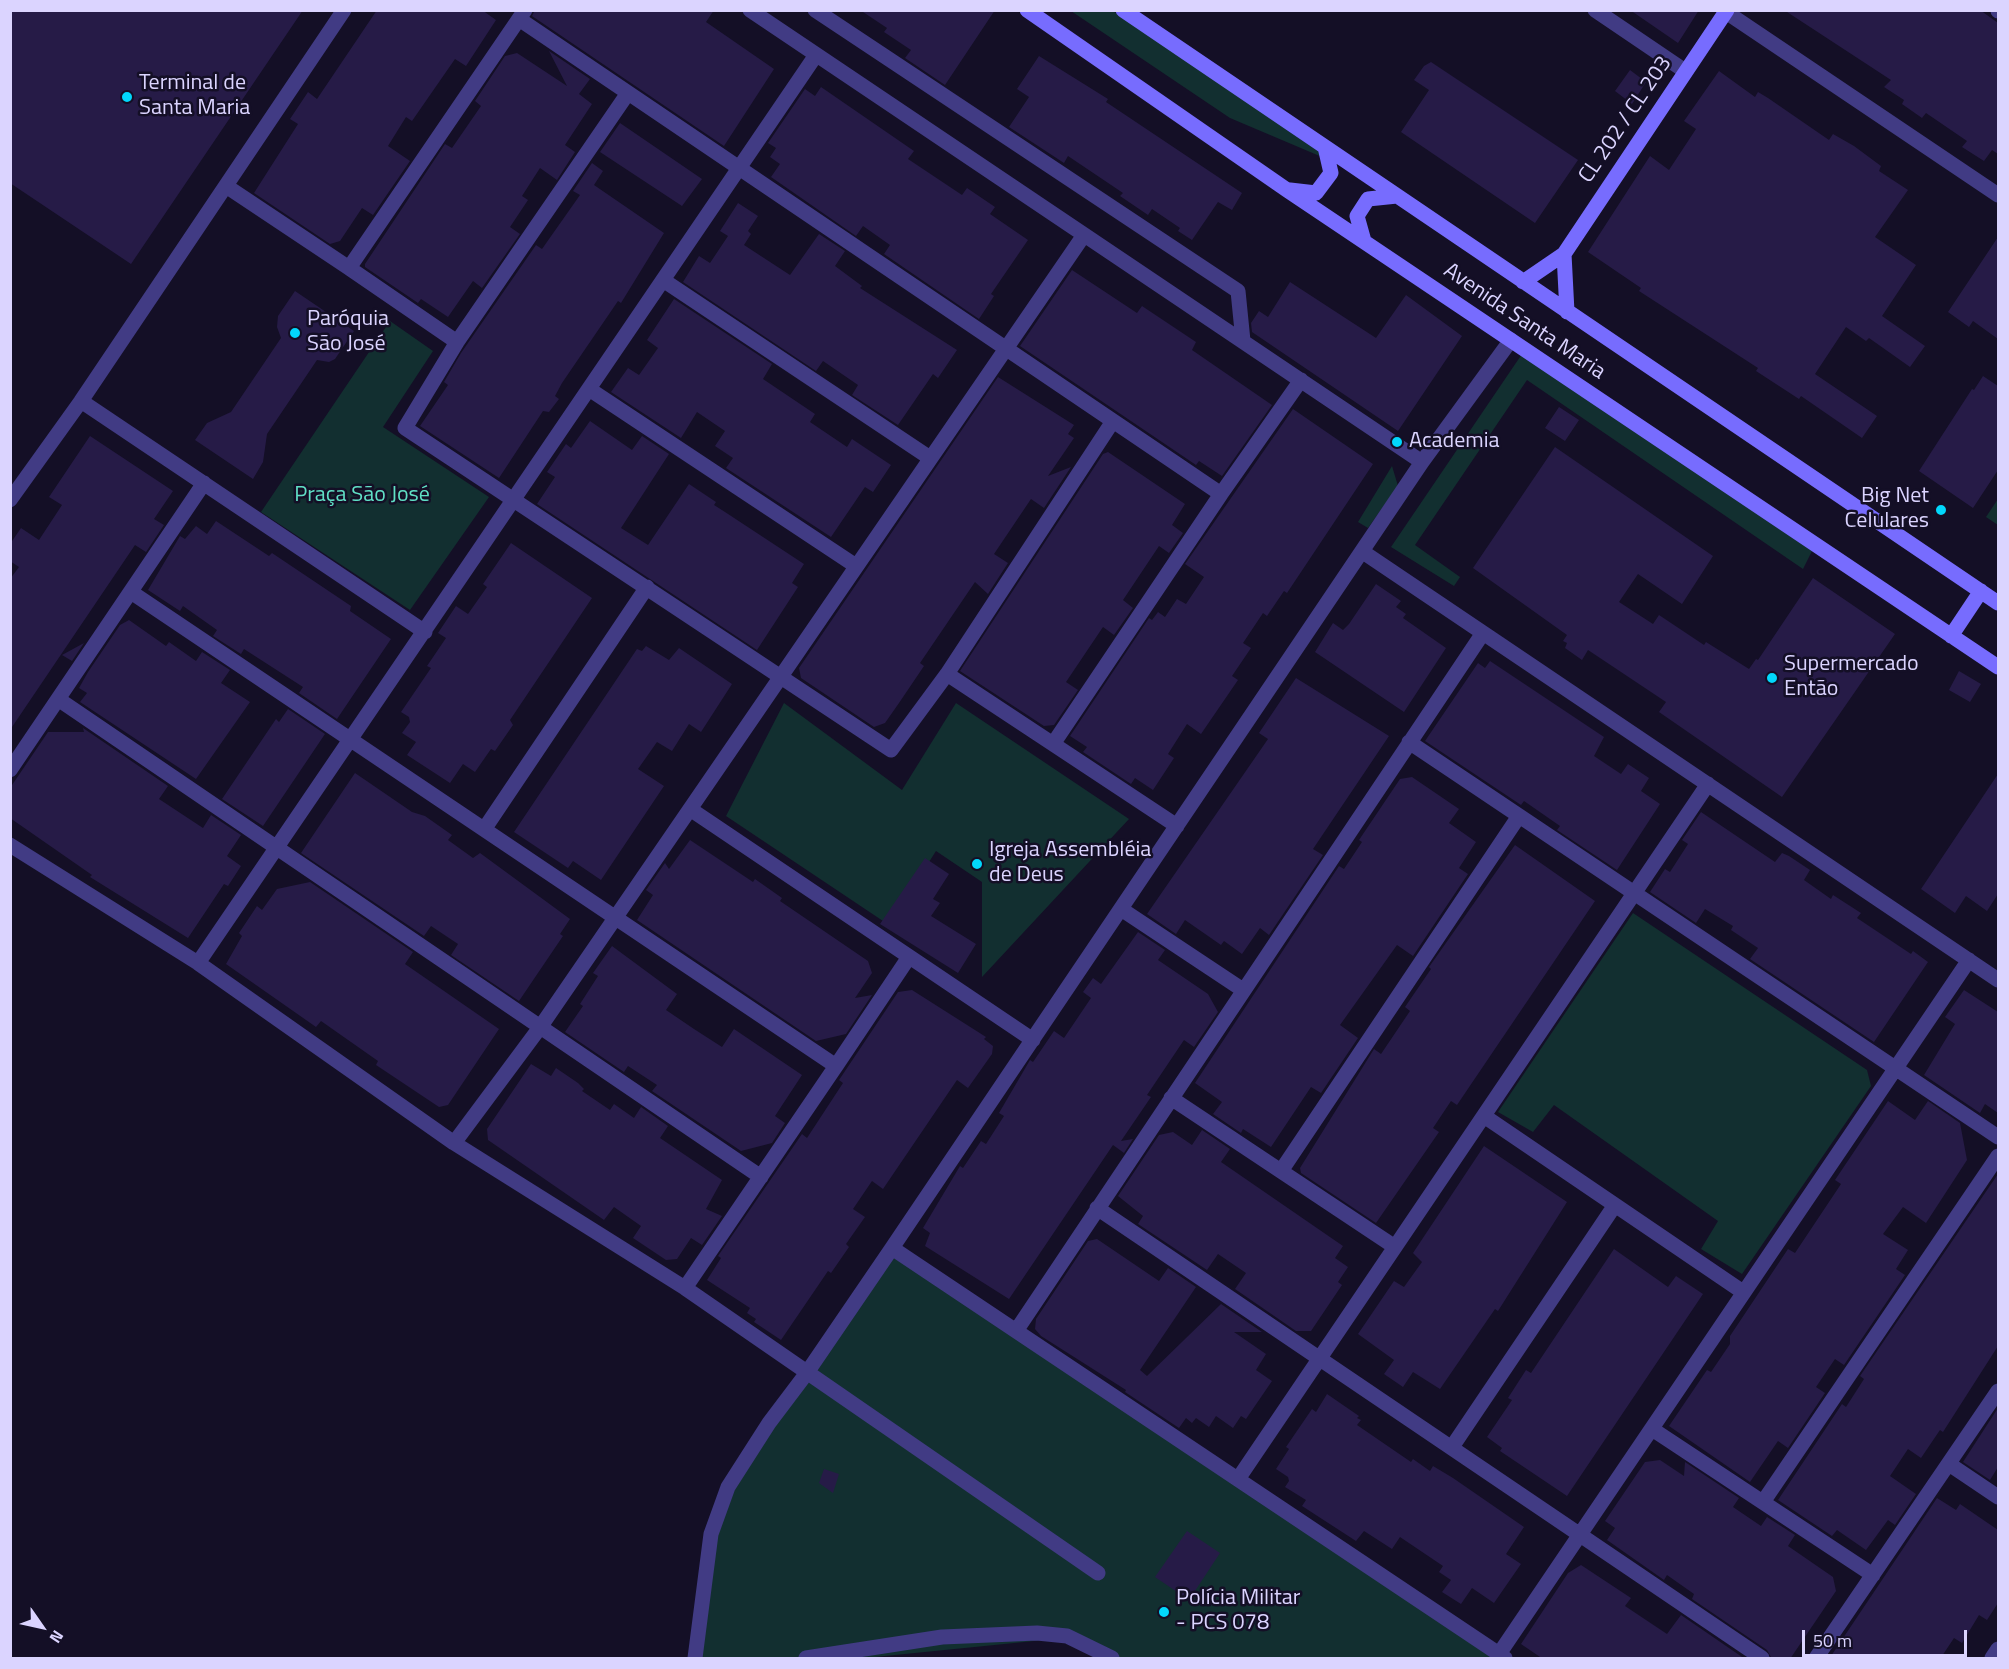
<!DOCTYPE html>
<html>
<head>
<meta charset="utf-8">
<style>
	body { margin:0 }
	#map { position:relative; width:2009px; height:1669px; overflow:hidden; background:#140f26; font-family:"Titillium Web",sans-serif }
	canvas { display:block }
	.frame { position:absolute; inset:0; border:12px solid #dbd4ff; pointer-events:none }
	.north { position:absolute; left:12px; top:1597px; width:60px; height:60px; -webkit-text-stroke:4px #140f26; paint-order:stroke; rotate:124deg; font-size:16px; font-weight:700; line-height:24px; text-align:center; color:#dbd4ff }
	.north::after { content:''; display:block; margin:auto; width:21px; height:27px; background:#dbd4ff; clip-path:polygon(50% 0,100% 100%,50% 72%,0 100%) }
	.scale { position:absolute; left:1802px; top:1630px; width:165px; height:27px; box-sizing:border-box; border:3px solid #dbd4ff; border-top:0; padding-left:8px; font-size:18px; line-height:21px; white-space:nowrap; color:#dbd4ff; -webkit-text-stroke:4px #140f26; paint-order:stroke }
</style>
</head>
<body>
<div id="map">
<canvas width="2009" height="1669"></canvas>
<div class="frame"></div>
<div class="north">N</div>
<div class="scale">50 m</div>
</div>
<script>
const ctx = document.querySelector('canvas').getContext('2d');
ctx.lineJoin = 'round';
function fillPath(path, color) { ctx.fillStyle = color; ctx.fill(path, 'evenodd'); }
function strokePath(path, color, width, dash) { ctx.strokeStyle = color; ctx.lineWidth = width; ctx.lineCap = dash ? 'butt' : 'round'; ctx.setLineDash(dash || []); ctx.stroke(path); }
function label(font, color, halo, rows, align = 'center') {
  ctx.font = font + ' "Titillium Web",sans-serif'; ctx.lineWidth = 5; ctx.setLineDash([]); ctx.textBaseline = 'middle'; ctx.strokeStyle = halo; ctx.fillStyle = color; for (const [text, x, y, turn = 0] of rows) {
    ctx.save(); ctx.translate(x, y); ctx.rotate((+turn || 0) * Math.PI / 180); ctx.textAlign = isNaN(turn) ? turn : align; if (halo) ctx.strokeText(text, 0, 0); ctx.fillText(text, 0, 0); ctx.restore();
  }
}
fillPath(new Path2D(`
	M1071 11H1113L1323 151 1322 157 1230 118Z
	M390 321 433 351 383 427 489 497 410 610 261 512Z
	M1522 354 1812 551 1803 569 1527 380 1415 545 1460 577 1454 586 1391 547Z
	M1392 466 1398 486 1368 528 1358 522Z
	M1998 499V525L1986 517Z
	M784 703 902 790 956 703 1129 819 982 977V882L936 851 889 925 726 816Z
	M1633 913 1867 1070 1871 1086 1742 1274 1701 1249 1718 1221 1554 1105 1533 1132 1498 1112Z
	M892 1248 1505 1658H1097L1064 1638 865 1658H697L711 1545 733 1486Z`), '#122f30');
fillPath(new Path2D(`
	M10 10H303L131 264 10 183Z
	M377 10H482L496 20 466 66 455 59 412 121 406 117 388 146 410 161 373 215 362 208 340 241 330 244 254 193 298 124 290 119 308 92 317 99Z
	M535 10H714L706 22 774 69 724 146 532 16Z
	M860 10H995L945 85 905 58 911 50 884 32 887 28Z
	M1630 10H1699L1678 43Z
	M1784 10H1980L1998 23V154L1992 150 1984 161 1962 147 1967 141 1926 113 1922 118 1902 104 1904 100 1884 87 1891 80Z
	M549 51 590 79 579 94 592 104 565 145 575 152 557 180 540 168 522 196 528 200 510 227 520 234 482 288 473 281 448 317 421 299 418 303 365 267V264L445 144 452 148 481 106 475 101 505 56 517 53 567 86Z
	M1039 56 1108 99 1106 102 1242 193 1232 210 1218 202 1192 240 1178 231 1180 228 1152 209 1148 215 1120 196 1123 193 1068 156 1064 163 1009 127 1029 97 1017 89Z
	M1431 62 1578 160 1535 223 1401 132 1429 90 1414 80 1424 66Z
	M1630 70 1646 82 1632 104 1615 91Z
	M1719 71 1755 97 1758 92 1768 98 1829 140 1833 134 1854 146 1881 166 1879 171 1908 190 1875 237 1916 265 1882 316 1925 346 1910 367 1869 338 1866 341 1846 327 1815 374 1877 416 1862 438 1801 396 1799 399 1756 371 1758 368 1639 291 1641 288 1588 252 1650 156 1669 170 1696 129 1684 121Z
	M821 87 914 151 908 159 962 195 967 188 995 207 990 214 1028 240 991 294 994 296 979 319 884 254 890 245 863 226 856 236 771 177 780 164 770 157 776 148 768 143 805 89 815 96Z
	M620 123 702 179 682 206 600 152Z
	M592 163 603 171 594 185 664 233 621 303 618 301 562 383 555 396 559 399 549 412 543 411 499 478 420 426 448 385 444 382 461 353 536 245 542 249 580 195 573 191Z
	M738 203 758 216 748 231 751 234 744 245 790 275 819 234 845 251 835 266 862 286 860 288 957 350 938 378 933 374 898 425 852 395 858 385 823 361 816 371 683 282 699 256 710 263 728 236 720 231Z
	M1998 237V339L1973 321 1969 327 1948 312Z
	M1072 270 1137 313 1142 306 1196 342 1192 350 1272 405 1222 476 1199 461 1196 465 1020 346Z
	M1290 282 1376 338 1406 295 1462 336 1398 431 1252 332 1251 323 1259 311 1268 317Z
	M295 291 354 331 335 359 329 362 317 360 267 434 263 462 253 479 195 440 207 423 231 412 281 338 277 327 278 316Z
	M674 299 772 364 763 379 815 414 810 422 847 447 852 439 891 465 873 492 865 487 831 537 726 468 733 458 715 446 725 431 697 412 681 438 611 392 628 368 639 375 658 348 647 340Z
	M1983 376 1998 386V470L1973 508 1919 471 1972 389 1974 390Z
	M998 377 1074 425 1068 434 1074 438 1048 476 1071 467 1044 508 1031 499 994 554 1008 563 988 594 975 582 920 663 924 666 899 703 885 723 874 727 801 678 799 668Z
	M1559 407 1579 420 1565 441 1545 428Z
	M1293 409 1373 464 1287 593 1284 591 1267 616 1263 613 1243 643 1251 648 1232 676 1238 680 1201 734 1187 724 1168 754 1174 758 1153 790 1135 778 1131 784 1083 752 1087 747 1070 736 1149 618 1152 620 1158 612 1165 617 1177 599 1186 604 1204 577 1185 564Z
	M590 421 632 450 642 436 669 454 621 528 648 545 689 484 716 502 714 505 725 512 804 564 792 583 798 587 757 650 537 504 555 477 547 472 566 444 571 448Z
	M90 436 173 491 154 519 164 525 146 552 135 545 10 730V579L19 567 10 561V544L21 528 39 540 62 505 49 497Z
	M1555 447 1713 556 1682 604 1638 574 1619 602 1653 624 1659 615 1704 645 1706 642 1749 669 1756 659 1758 660 1813 578 1895 634 1782 797 1659 712 1666 702 1588 650 1582 660 1565 648 1567 643 1563 641 1567 635 1473 568Z
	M1108 452 1185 504 1172 525 1183 533 1169 553 1159 546 1123 600 1133 608 1114 635 1103 627 1066 682 1078 690 1054 725 1044 726 960 671 1103 454Z
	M216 521 269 556 272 553 351 606 350 611 391 639 337 719 299 693 303 687 244 649 241 654 213 636 217 630 183 606 180 611 148 590 180 536 185 539 196 526 207 534Z
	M511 543 592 598 510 720 513 725 495 751 491 749 475 772 463 764 450 783 407 755 416 742 402 733 410 722 409 717 401 712 431 668 427 666 446 638 438 633 456 606 468 614 487 587 483 584Z
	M1376 584 1401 601 1396 607 1406 614 1403 618 1446 648 1404 712 1315 652 1333 623 1343 630 1349 624Z
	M129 620 166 646 169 642 196 661 202 652 230 670 221 683 250 702 196 779 80 702 87 693 79 688 88 672 120 625Z
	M84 643 72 661 62 655Z
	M646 646 669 660 679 648 732 684 701 732 689 724 672 751 657 742 638 769 664 786 601 880 573 861 568 868 514 832 637 649 642 651Z
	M1490 661 1604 737 1594 756 1621 774 1628 764 1649 778 1641 791 1660 804 1617 870 1557 830 1560 826 1524 801 1521 805 1425 741 1478 663 1485 668Z
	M1959 671 1981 684 1970 702 1949 690Z
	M1296 678 1389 736 1313 849 1323 855 1269 935 1260 928 1242 954 1224 941 1221 945 1185 920 1176 934 1147 914 1268 739 1259 733Z
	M288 709 325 734 263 826 222 799 276 719 279 722Z
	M83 728 168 786 159 799 203 828 211 815 241 835 227 856 241 866 228 886 224 884 188 938 90 877 92 875 10 818V788L48 732H84Z
	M355 773 412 812 425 816 452 835 448 840 473 858 480 853 570 919 560 934 563 936 519 1001 451 955 458 944 431 926 424 936 301 853Z
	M1998 774V894L1987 911 1966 896 1955 913 1921 889Z
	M1412 777 1459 809 1449 823 1476 842 1459 868 1468 874 1413 956 1397 945 1340 1025 1358 1038 1321 1093 1311 1087 1271 1147 1243 1129 1241 1133 1213 1114 1222 1102 1195 1083 1339 866 1344 869 1362 842 1359 840 1400 779Z
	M1701 812 1775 862 1782 853 1789 856 1810 870 1804 880 1831 899 1833 895 1861 913 1857 918 1911 954 1913 951 1928 962 1874 1042 1750 959 1758 948 1731 930 1733 926 1705 909 1696 923 1650 892 1665 869 1670 872 1688 844 1682 840Z
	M690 840 753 882 755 879 782 898 780 901 868 961 872 973 855 998 872 995 846 1034 816 1041 637 920 653 895 646 890 665 863 669 869Z
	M1515 845 1595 901 1457 1105 1451 1101 1433 1128 1439 1132 1376 1223 1301 1173 1300 1168 1374 1049 1381 1054 1410 1011 1405 1007 1431 969 1429 967Z
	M925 858 949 874 933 899 940 903 931 916 976 944 958 973 880 924Z
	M310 882 413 952 405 964 499 1029 448 1105 439 1107 376 1065 378 1061 321 1021 316 1027 226 964 242 936 239 933 257 906 262 910 277 889Z
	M1138 932 1165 950 1158 960 1208 994 1218 1012 1194 1047 1184 1040 1147 1095 1151 1097 1121 1141 1133 1139 1124 1153 1113 1145 1009 1299 925 1246 930 1233 923 1228 960 1166 963 1168 981 1141 986 1144 1004 1116 999 1113 1030 1060 1033 1062 1054 1031 1064 1038 1091 998 1083 992 1093 978 1101 984Z
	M612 946 677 994 666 1010 694 1029 722 1047 734 1029 802 1075 775 1116 785 1123 772 1143 741 1151 652 1091 657 1085 628 1066 624 1072 565 1032 583 1006 580 1004 598 976 593 973Z
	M912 990 986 1037 984 1039 993 1046 992 1054 968 1088 957 1080 883 1189 872 1181 853 1209 865 1217 846 1244 849 1247 831 1273 828 1271 781 1340 754 1322 756 1319 747 1313 750 1308 707 1280 721 1258 718 1256 802 1134 807 1138 843 1083 839 1080 898 992Z
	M1964 990 1998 1012V1113L1985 1104 1980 1113 1924 1075 1955 1024 1945 1017Z
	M531 1064 551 1076 556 1068 578 1083 584 1089 582 1091 610 1110 614 1104 634 1118 641 1107 668 1126 660 1138 722 1180 706 1209 722 1216 702 1245 691 1238 677 1259 666 1260 633 1238 641 1226 614 1207 604 1220 488 1140 487 1129Z
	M1888 1101 1915 1120 1928 1101 1960 1123 1967 1160 1926 1223 1903 1207 1883 1234 1908 1250 1896 1269 1905 1275 1844 1365 1835 1359 1816 1387 1825 1393 1788 1448 1778 1441 1750 1482 1669 1426 1707 1370 1711 1372 1730 1344V1336L1788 1249 1795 1253 1841 1184 1835 1180Z
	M1202 1130 1230 1149 1221 1162 1343 1246 1335 1258 1348 1267 1338 1282 1342 1285 1311 1331H1296L1235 1289 1246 1273 1218 1254 1207 1270 1138 1224 1143 1216 1118 1196 1159 1135 1173 1132 1192 1145Z
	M1484 1146 1567 1202 1498 1311 1495 1309 1440 1389 1413 1372 1403 1387 1384 1374 1394 1360 1358 1334 1394 1281 1404 1287 1422 1262 1413 1253Z
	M1998 1174V1346L1943 1432 1940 1430 1921 1458 1908 1449 1890 1476 1916 1494 1895 1525 1888 1520 1866 1550 1837 1530 1832 1536 1778 1500 1842 1404 1846 1407 1864 1379 1860 1376Z
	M1097 1239 1159 1281 1168 1268 1196 1287 1140 1370 1147 1376 1221 1304 1262 1332H1234L1266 1354 1256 1370 1272 1381 1246 1419 1241 1416 1233 1428 1216 1416 1209 1427 1196 1418 1192 1423 1186 1418 1179 1428 1125 1392 1126 1390 1041 1336 1035 1329 1036 1319 1088 1241Z
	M1614 1249 1668 1287 1676 1276 1703 1294 1567 1496 1500 1451 1502 1448 1487 1437 1512 1400 1508 1398 1526 1370 1531 1373Z
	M1327 1394 1359 1416 1357 1418 1361 1420 1357 1425 1411 1462 1413 1459 1430 1471 1433 1466 1453 1478 1524 1527 1506 1554 1521 1564 1494 1603 1472 1588 1461 1604 1442 1592 1451 1580 1439 1572 1443 1566 1400 1537 1392 1549 1364 1531 1356 1541 1302 1506 1306 1500 1285 1487 1289 1481 1288 1477 1276 1469 1289 1449 1286 1447 1312 1409 1316 1412Z
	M1998 1408V1467L1990 1480 1963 1462Z
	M1660 1460 1684 1476 1685 1462 1739 1498 1733 1507 1761 1526 1767 1517 1795 1535 1788 1546 1833 1577 1836 1591 1790 1659H1772L1767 1650 1692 1599 1694 1594 1667 1575 1664 1580 1607 1540 1615 1528 1605 1521 1645 1462Z
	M824 1469 839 1474 833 1493 819 1483Z
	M1937 1498 1956 1510 1960 1504 1998 1530V1603L1987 1620 1979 1615 1962 1643 1954 1638 1940 1659H1829Z
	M1187 1531 1220 1553 1189 1600 1155 1577Z
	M1581 1565 1631 1598 1625 1606 1667 1634 1681 1615 1745 1659H1543L1521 1644 1568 1573Z`), '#261b47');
strokePath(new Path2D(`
	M750 10 1422 462
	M815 10 1238 291 1243 341
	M1595 10 1685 71
	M1998 10V11
	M1726 12 1998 195
	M519 19 1221 494 1301 380
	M226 186 349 268 525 10
	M349 268 457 342 628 93
	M663 280 930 458
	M457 342 405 428 891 750 947 674 1053 744
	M589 389 856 566
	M81 401 425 632
	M10 500 81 401 344 10
	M1363 552 1998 980
	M131 592 836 1066 685 1288
	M947 674 1113 421
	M58 699 761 1177
	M1409 742 1998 1137
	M10 770 204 483
	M690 809 1033 1040
	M1177 826 1053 744 1221 494
	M485 828 647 587
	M10 845 198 963 454 1143 685 1288 1098 1573
	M1121 909 1243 990
	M198 963 816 55
	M836 1066 909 957
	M1171 1098 1395 1247 1238 1479
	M1484 1116 1743 1292
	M454 1143 541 1026 1084 235
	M1281 1171 1519 816
	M1097 1208 1762 1658
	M1395 1247 1708 784
	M892 1248 1505 1658
	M1016 1331 1483 633
	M1652 1429 1873 1575
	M1452 1447 1615 1205
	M1949 1464 1998 1497
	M1763 1502 1998 1156
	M1499 1654 1969 960
	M695 1658 711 1534 728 1487 769 1423 806 1374 892 1248 1422 462 1511 340
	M806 1658 942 1637 1037 1633 1067 1636 1112 1658
	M1816 1658 1998 1391
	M1992 1658 1998 1649`), '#413b84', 15);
strokePath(new Path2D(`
	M1027 10 1287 190 1998 667
	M1123 10 1998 603
	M1290 190 1316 193 1331 173 1325 147
	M1364 241 1357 216 1368 199 1397 196
	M1564 254 1567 312
	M1523 282 1564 254 1727 10
	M1951 636 1981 591`), '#776cfe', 15);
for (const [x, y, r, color] of [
	[127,97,6,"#02d7fc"],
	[295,333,6,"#02d7fc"],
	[1397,442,6,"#02d7fc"],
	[1941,510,6,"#02d7fc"],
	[1772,678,6,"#02d7fc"],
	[977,864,6,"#02d7fc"],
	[1164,1612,6,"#02d7fc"]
]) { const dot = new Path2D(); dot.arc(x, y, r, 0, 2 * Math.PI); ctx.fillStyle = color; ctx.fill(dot); strokePath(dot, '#140f26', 2); }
label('22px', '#dbd4ff', '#140f26', [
	["Terminal de",139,84],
	["Santa Maria",139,109],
	["Paróquia",307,320],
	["São José",307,345],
	["Academia",1409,442],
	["Big Net",1929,497,"right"],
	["Celulares",1929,522,"right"],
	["Supermercado",1784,665],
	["Então",1784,690],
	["Igreja Assembléia",989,851],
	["de Deus",989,876],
	["Polícia Militar",1176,1599],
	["- PCS 078",1176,1624]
], 'left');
label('22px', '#dbd4ff', '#140f26', [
	["CL 202 / CL 203",1626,120,-56],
	["Avenida Santa Maria",1524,322,34]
]);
label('22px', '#60dfc5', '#140f26', [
	["Praça São José",362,496]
]);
</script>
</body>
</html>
